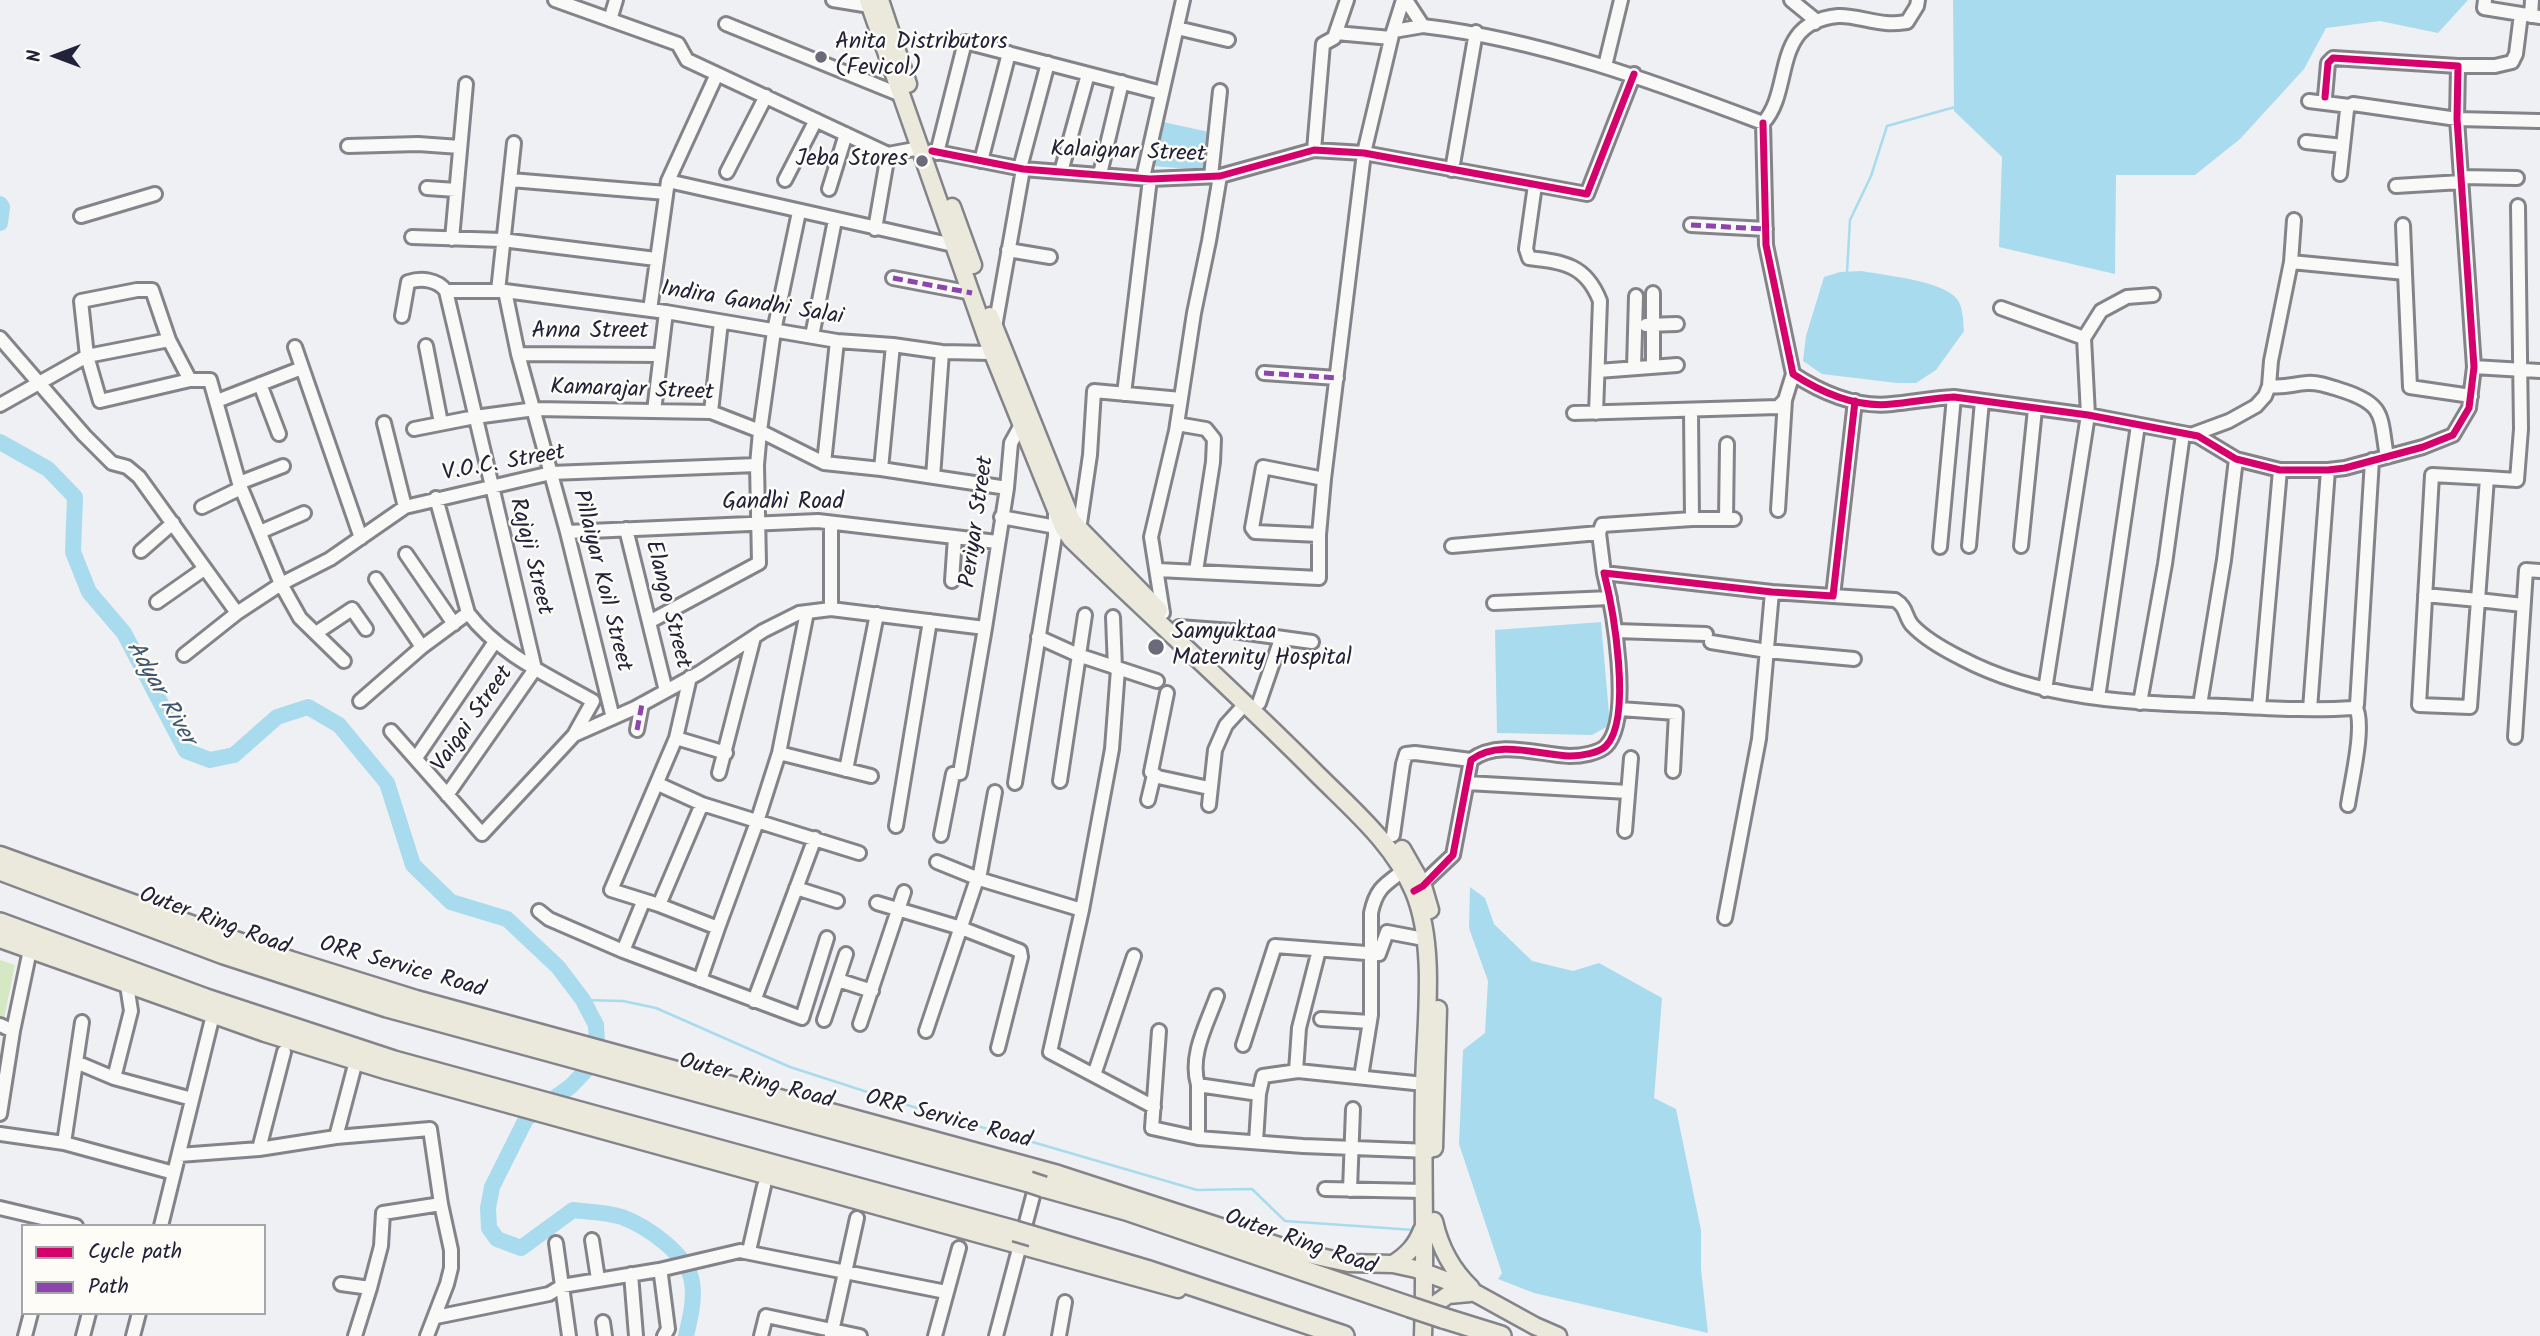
<!DOCTYPE html>
<html>
<head>
<meta charset="utf-8">
<style>
	body { margin:0 }
	#map { position:relative; width:2540px; height:1336px; overflow:hidden; background:#eff0f3; font-family:Kalam,sans-serif }
	canvas { display:block }
	.legend { position:absolute; left:21px; top:1224px; width:245px; height:91px; box-sizing:border-box; background:#fdfcf7; border:2px solid #a5a5ac; margin:0; padding:9px 12px; list-style:none; font-size:21px; color:#22223b }
	.legend li { display:flex; align-items:center; gap:14px; height:35px }
	.legend b { width:35px; border:2px solid #a5a5ac }
	.north { position:absolute; left:21px; top:21px; width:70px; height:70px; -webkit-text-stroke:5px #fdfcf7; paint-order:stroke; rotate:270deg; font-size:19px; font-weight:700; line-height:28px; text-align:center; color:#22223b }
	.north::after { content:''; display:block; margin:auto; width:24px; height:32px; background:#22223b; clip-path:polygon(50% 0,100% 100%,50% 72%,0 100%) }
</style>
</head>
<body>
<div id="map">
<canvas width="2540" height="1336"></canvas>
<ul class="legend">
<li><b style="height:9px;background:#d6006c"></b>Cycle path</li>
<li><b style="height:9px;background:#8e44ad"></b>Path</li>
</ul>
<div class="north">N</div>
</div>
<script>
const ctx = document.querySelector('canvas').getContext('2d');
ctx.lineJoin = 'round';
function fillPath(path, color) { ctx.fillStyle = color; ctx.fill(path, 'evenodd'); }
function strokePath(path, color, width, dash) { ctx.strokeStyle = color; ctx.lineWidth = width; ctx.lineCap = dash ? 'butt' : 'round'; ctx.setLineDash(dash || []); ctx.stroke(path); }
function label(font, color, halo, rows, align = 'center') {
  ctx.font = font + ' Kalam,sans-serif'; ctx.lineWidth = 5; ctx.setLineDash([]); ctx.textBaseline = 'middle'; ctx.strokeStyle = halo; ctx.fillStyle = color; for (const [text, x, y, turn = 0] of rows) {
    ctx.save(); ctx.translate(x, y); ctx.rotate((+turn || 0) * Math.PI / 180); ctx.textAlign = isNaN(turn) ? turn : align; if (halo) ctx.strokeText(text, 0, 0); ctx.fillText(text, 0, 0); ctx.restore();
  }
}
fillPath(new Path2D(`
	M0 960 15 965 0 1038Z`), '#d4e8c3');
fillPath(new Path2D(`
	M1953 0H2468L2438 33 2380 21 2326 28 2304 69 2240 139 2195 175H2116L2115 274 1999 247 2002 157 1954 111Z
	M1163 122 1209 132 1203 170 1152 166Z
	M1862 271C1886 276 1941 280 1957 299 1963 306 1963 321 1964 331L1936 370 1916 383H1897L1822 374 1803 361 1806 336 1824 277 1840 272Z
	M1601 622 1610 725 1592 735 1497 733 1495 630Z
	M1470 887 1485 898 1494 924 1532 961 1573 971 1599 963 1662 998 1654 1098 1676 1109 1701 1230V1269L1708 1333 1534 1293 1498 1279 1502 1273 1459 1144 1463 1050 1485 1033 1488 981 1469 928Z`), '#a8dbed');
strokePath(new Path2D(`
	M1847 272 1850 220 1871 176 1887 126 1955 107
	M583 1000 623 1001 656 1008 790 1067 926 1111 1197 1190 1252 1189 1285 1221 1414 1230`), '#a8dbed', 2.5);
strokePath(new Path2D(`
	M0 204 2 207 0 223
	M0 442 48 469 75 497 73 552 89 592 124 633 186 751 210 760 234 755 277 717 308 707 339 725 387 783 413 865 451 902 507 919 558 967 583 1000 596 1025 597 1044 595 1057 589 1067 571 1086 526 1119 492 1187 488 1208 489 1228 497 1239 521 1248 573 1210C588 1212 607 1212 622 1217 646 1226 688 1254 692 1282 695 1299 690 1319 686 1336`), '#a8dbed', 16);
const minor = new Path2D(`
	M555 0 678 44 687 60 888 154 920 148
	M833 0 870 6
	M1406 0 1423 26C1541 40 1652 81 1763 123 1794 90 1770 22 1838 16 1853 15 1870 22 1886 23 1893 24 1900 23 1907 22L1917 6 1918 0
	M1791 0 1813 18 1815 23
	M2485 0 2484 8 2521 14
	M2531 16 2532 0
	M610 20 616 0
	M726 24 901 95
	M1177 28 1228 40
	M1394 31 1423 26
	M1336 33 1391 38
	M1605 66 1621 0
	M2458 66H2495L2512 62 2516 54 2521 14 2540 17
	M2309 101 2349 106
	M1763 123 1766 245 1793 374C1822 393 1856 408 1892 404 1913 402 1933 398 1954 397L2088 415 2198 436 2236 459 2280 470H2328L2345 468 2423 447 2453 435 2469 408 2474 367 2457 119 2458 66 2333 58 2328 63 2325 97
	M2306 142 2343 146
	M348 146 418 144 460 147
	M1314 150 1323 44 1334 38 1347 0
	M932 151 1023 169 1150 179 1220 176 1314 150 1364 153 1587 194 1634 74
	M937 153 965 42 1162 93
	M981 161 1009 53
	M1020 168 1048 63
	M1452 170 1476 32
	M727 172 766 96
	M1061 172 1088 74
	M1100 174 1122 82
	M2340 174 2347 110 2349 106 2353 104 2457 119 2539 121
	M1211 176 1220 91
	M2461 177 2517 178
	M1143 178 1183 0
	M511 180 666 193
	M785 180 816 120
	M668 181 953 245
	M1535 185 1526 249 1529 258C1564 262 1586 265 1600 301L1596 413
	M2396 186 2461 182
	M427 188 456 190
	M829 189 846 134
	M2518 206 2521 429 2517 480 2487 478 2478 600 2523 605
	M81 216 155 194
	M1691 225 1766 229
	M2403 225 2405 273
	M875 229 888 154
	M412 237 502 240 656 259
	M452 239 466 84
	M1008 250 1050 257
	M2291 262 2405 273 2410 387 2471 396
	M893 278 972 293
	M446 291 535 669 447 795
	M498 291 514 143
	M505 291 518 354 567 532 613 718
	M2001 308 2084 338
	M650 310 668 181 717 74
	M402 316 408 282C421 278 437 279 446 291H505L666 312 837 341 893 345 942 352 992 353
	M1646 325 1677 324
	M995 327 1023 169
	M812 336 835 220
	M0 338 84 435 112 463 127 467 139 477 237 613
	M426 346 441 423
	M295 347 361 538
	M518 354 661 355
	M1653 367V293
	M2474 367 2540 371
	M1634 368 1636 296
	M1598 371 1677 365
	M1264 373 1337 378
	M190 380 169 340 152 290H137L81 301 87 356 100 401 190 380H210L239 483 281 584 300 618 344 661
	M260 384 279 434
	M2269 386C2286 388 2292 384 2307 383 2320 382 2331 387 2344 391 2386 405 2380 417 2387 457
	M1124 394 1150 179
	M217 401 302 368
	M0 405 87 356 169 340
	M654 411 666 312
	M1691 411 1692 519
	M711 412 721 322
	M1574 413 1778 407 1785 400 1793 374
	M384 423 405 507
	M1177 424 1206 429 1214 439 1213 462 1196 571
	M414 429 475 417 535 409 711 412 760 431 824 463 881 469 1007 488
	M2191 435 2229 421 2256 406 2265 396 2269 386 2271 361 2291 262 2294 220
	M824 463 837 341
	M881 469 893 345
	M933 477 942 352
	M239 483 283 466
	M202 507 241 488
	M1778 510 1785 400
	M1001 517 1056 527
	M1726 519 1727 444
	M831 523V609
	M626 529 666 691
	M1079 530 1090 455 1094 391 1181 399
	M260 532 304 513
	M567 532 818 521 997 542
	M1599 533 1602 525 1692 519H1734
	M1319 535 1255 532 1252 528 1263 467 1324 479
	M1452 546 1599 533 1604 573
	M1969 546 1982 401
	M2021 546 2035 409
	M1940 547 1954 397
	M141 551 173 523
	M406 554 454 624
	M1158 570 1319 578V535L1324 479 1364 153 1392 35 1403 0
	M376 579 422 647
	M952 581 955 537
	M2425 595 2478 600 2470 707 2419 705 2432 475 2487 478
	M1833 596 1895 600C1907 607 1905 617 1912 625 1924 638 1945 650 1961 658 2042 701 2135 703 2225 706 2268 708 2310 711 2353 708L2357 705 2372 460
	M157 602 204 569
	M1494 603 1610 598
	M1163 613 1151 537 1176 431 1194 313 1209 241 1220 176
	M1113 617 1115 668
	M649 622 759 563 757 465 760 431 774 331 799 212
	M1179 627 1233 631 1312 642
	M1616 631 1706 634
	M316 633 352 609 366 629
	M1038 637 1078 655 1157 681
	M1711 642 1767 651 1854 659
	M184 655 237 613 281 584 330 559 405 507 551 473 757 465
	M1118 669 1112 749 1082 910 1050 1052 1154 1107
	M690 677 676 738 611 890 659 905 718 928 757 822 779 753 807 612
	M2045 690 2088 415 2084 338 2101 311 2127 297 2153 295
	M1167 693 1151 772 1158 777 1209 788
	M2098 698 2138 425
	M360 701 422 647 468 613
	M1259 703 1281 639
	M2140 703 2165 564 2183 434
	M2200 705 2224 560 2236 459
	M2259 707 2280 470
	M1620 709 1676 713 1673 771
	M2310 709 2328 470
	M637 730 642 704
	M391 731 482 834 574 735 593 701C549 676 499 654 468 613L436 498
	M574 735 635 708 699 673 763 631 799 613 831 609 985 628
	M2515 737 2526 570 2540 571
	M676 738 726 753
	M779 753 871 776
	M416 758 494 643
	M846 770 877 614
	M719 773 754 637
	M1060 781 1085 615
	M1015 783 1055 536V513
	M1467 783 1628 792
	M658 784 702 804 859 853
	M1148 800 1154 775
	M1209 805 1215 750 1226 725 1246 703
	M2348 805C2351 783 2366 723 2355 706
	M896 826 930 621
	M1625 831 1631 758
	M941 835 953 774 960 773 985 628 1007 488 1011 443 1021 425
	M1393 835 1403 764 1406 754 1415 753 1471 760
	M937 862 979 879 995 792
	M796 888 837 901
	M1418 888 1453 855 1471 760C1499 739 1538 755 1570 756 1581 756 1599 753 1606 746 1633 718 1613 608 1604 573L1772 592 1833 596 1855 401
	M877 903 961 928 1020 951 1021 957 998 1048
	M659 905 702 804
	M539 911 549 919 623 951 802 1018 827 938
	M1725 918 1759 739 1772 592
	M623 951 643 902
	M700 980 718 928
	M838 980 872 991
	M754 1001 815 838
	M1321 1019 1370 1022
	M824 1020 846 954
	M860 1024 904 892
	M0 1025 13 1031
	M926 1031 976 882 979 879 1082 910
	M1159 1031 1152 1128 1198 1138
	M1243 1045 1275 946 1379 954 1387 932 1424 939
	M76 1062 114 1078 192 1099
	M1296 1071 1299 1028 1319 950
	M1094 1075 1134 956
	M1361 1077 1371 1015V913C1376 889 1384 885 1403 871
	M114 1078 131 1011 127 985
	M1424 1084 1298 1071 1263 1076 1259 1094 1198 1085V1138L1303 1146 1430 1151
	M1198 1085C1189 1055 1207 1024 1217 996
	M0 1114 13 1031 30 950
	M0 1134 64 1143 174 1173
	M336 1137 430 1129 441 1204 451 1250V1268L447 1284 427 1336
	M1256 1142 1259 1094
	M64 1143 82 1022
	M259 1149 284 1052
	M179 1155 259 1149 336 1137 356 1061
	M1325 1189 1424 1191
	M1350 1190 1353 1109
	M0 1208 76 1226
	M161 1226 211 1023
	M592 1240 598 1279
	M749 1251 764 1186
	M631 1274 636 1336
	M661 1275 668 1329 664 1336
	M341 1284 370 1288 355 1336
	M370 1288 381 1246 383 1213 441 1204
	M436 1317 549 1294 562 1286 556 1243
	M603 1322 605 1336
	M25 1336 31 1313
	M83 1336 89 1313
	M133 1336 139 1313
	M569 1336 562 1286 659 1270 740 1251 946 1292
	M761 1336 766 1316 860 1336
	M831 1336 857 1218
	M935 1336 959 1248
	M996 1336 1038 1177
	M1059 1336 1065 1302`);
const major = new Path2D(`
	M868 0 987 339 1063 527 1071 539C1152 618 1237 693 1317 774 1352 809 1394 844 1414 892 1437 948 1425 1027 1424 1087 1422 1170 1426 1253 1423 1336
	M880 0 908 84
	M952 207 973 265
	M990 316 1072 521 1159 610
	M1402 849 1423 886 1430 910
	M0 855 291 960 416 999 1058 1174 1298 1252 1348 1263 1393 1264 1416 1269 1466 1288 1535 1326 1558 1336
	M0 939 265 1033 388 1071 1178 1289
	M1434 1148 1438 1009
	M1434 1221C1440 1248 1451 1269 1471 1288
	M1393 1264C1407 1255 1416 1246 1422 1230
	M1434 1305 1448 1295 1470 1293`);
const highway = new Path2D(`
	M0 870 224 954 387 1007 1029 1182
	M0 923 206 999 394 1061 1015 1231
	M1044 1187 1126 1210 1410 1307
	M1032 1236 1146 1270 1344 1336
	M1443 1318 1501 1336`);
strokePath(minor, '#838389', 18);
strokePath(major, '#838389', 21);
strokePath(highway, '#838389', 24);
strokePath(minor, '#f9f9f8', 12);
strokePath(major, '#ebe8dc', 16);
strokePath(highway, '#ebe8dc', 19);
const highwayBridge = new Path2D(`
	M1029 1182 1044 1187
	M1015 1231 1032 1236
	M1410 1307 1443 1318`);
strokePath(highwayBridge, '#838389', 24, []);
strokePath(highwayBridge, '#ebe8dc', 19);
strokePath(new Path2D(`
	M1691 225 1766 229
	M893 278 972 293
	M1264 373 1337 378
	M637 730 642 704`), '#8e44ad', 5, [10, 5]);
strokePath(new Path2D(`
	M1763 123 1766 245 1793 374C1822 393 1856 408 1892 404 1913 402 1933 398 1954 397L2088 415 2198 436 2236 459 2280 470H2328L2345 468 2423 447 2453 435 2469 408 2474 367 2457 119 2458 66 2333 58 2328 63 2325 97
	M932 151 1023 169 1150 179 1220 176 1314 150 1364 153 1587 194 1634 74
	M1414 891 1423 886 1453 855 1471 760C1499 739 1538 755 1570 756 1581 756 1599 753 1606 746 1633 718 1613 608 1604 573L1772 592 1833 596 1855 401`), '#d6006c', 7);
for (const [x, y, r, color] of [
	[821,57,7,"#6a6a7b"],
	[922,161,7,"#6a6a7b"],
	[1156,647,9,"#6a6a7b"]
]) { const dot = new Path2D(); dot.arc(x, y, r, 0, 2 * Math.PI); ctx.fillStyle = color; ctx.fill(dot); strokePath(dot, '#fdfcf7', 2.5); }
label('23px', '#22223b', '#fdfcf7', [
	["Anita Distributors",835,44],
	["(Fevicol)",835,70],
	["Jeba Stores",908,161,"right"],
	["Samyuktaa",1172,634],
	["Maternity Hospital",1172,660]
], 'left');
label('23px', '#22223b', '#fdfcf7', [
	["Kalaignar Street",1128,154,2],
	["Indira Gandhi Salai",752,305,9],
	["Anna Street",590,333],
	["Kamarajar Street",632,392,2],
	["V.O.C. Street",504,465,-10],
	["Gandhi Road",783,504],
	["Periyar Street",979,522,-82],
	["Rajaji Street",529,557,76],
	["Pillaiyar Koil Street",600,581,76],
	["Elango Street",666,605,76],
	["Vaigai Street",474,720,-55],
	["Outer Ring Road",214,923,20],
	["ORR Service Road",402,969,16],
	["Outer Ring Road",756,1083,15],
	["ORR Service Road",948,1121,15],
	["Outer Ring Road",1300,1244,19]
]);
label('italic 24px', '#415770', '#fdfcf7', [
	["Adyar River",159,694,60]
]);
</script>
</body>
</html>
